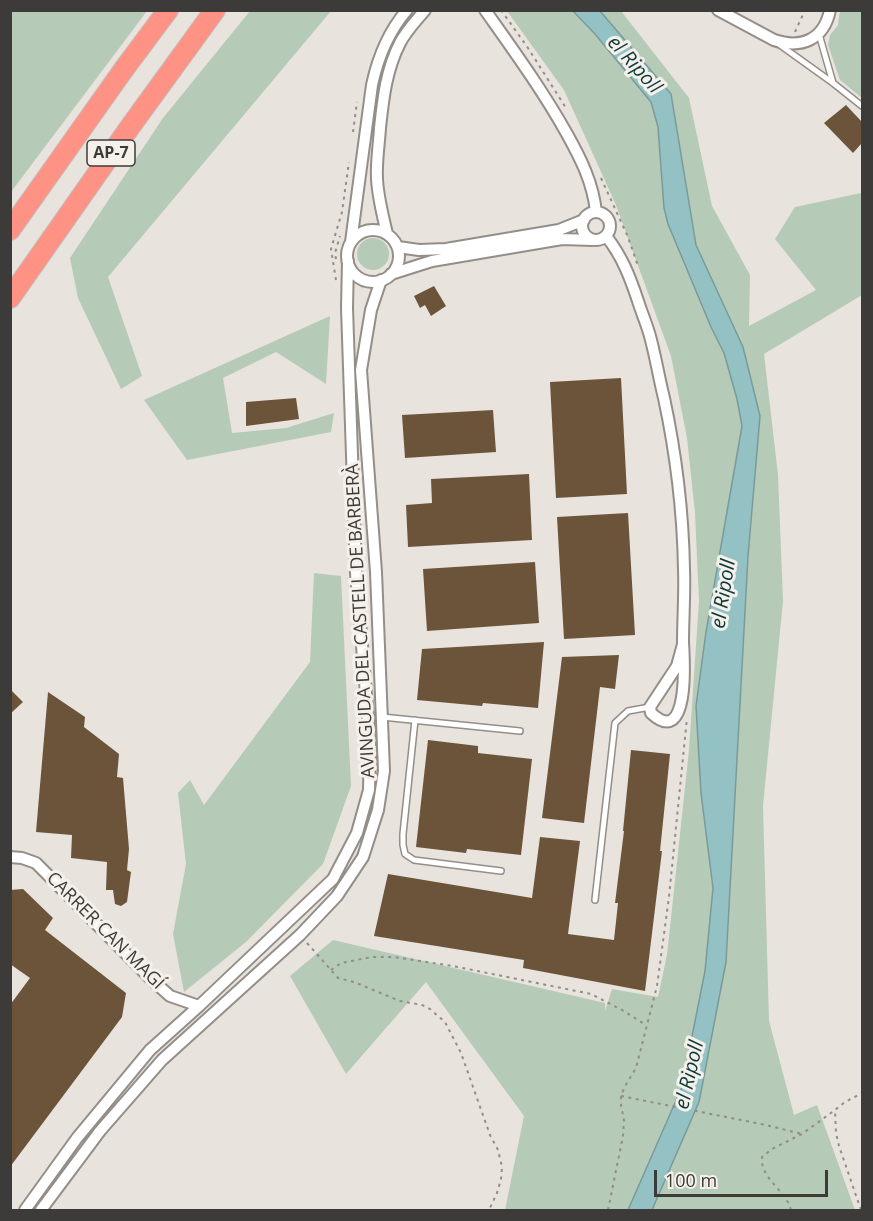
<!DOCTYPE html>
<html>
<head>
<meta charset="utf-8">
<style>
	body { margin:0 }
	#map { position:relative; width:873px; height:1221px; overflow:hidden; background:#e9e3dd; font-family:"Open Sans",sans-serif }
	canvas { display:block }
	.frame { position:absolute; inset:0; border:12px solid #3d3b39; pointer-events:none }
	.scale { position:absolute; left:654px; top:1170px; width:174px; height:27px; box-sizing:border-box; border:3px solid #3d3b39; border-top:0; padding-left:8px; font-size:18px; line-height:21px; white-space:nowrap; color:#3d3b39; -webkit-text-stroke:4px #f6f0eb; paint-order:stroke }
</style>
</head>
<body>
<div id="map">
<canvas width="873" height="1221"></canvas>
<div class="frame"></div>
<div class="scale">100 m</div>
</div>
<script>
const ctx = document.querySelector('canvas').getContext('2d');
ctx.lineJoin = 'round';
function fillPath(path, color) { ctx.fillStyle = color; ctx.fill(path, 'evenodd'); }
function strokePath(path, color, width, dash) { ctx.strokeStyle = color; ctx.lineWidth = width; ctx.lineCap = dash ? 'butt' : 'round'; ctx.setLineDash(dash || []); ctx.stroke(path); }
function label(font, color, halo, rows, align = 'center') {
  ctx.font = font + ' "Open Sans",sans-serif'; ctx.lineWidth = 6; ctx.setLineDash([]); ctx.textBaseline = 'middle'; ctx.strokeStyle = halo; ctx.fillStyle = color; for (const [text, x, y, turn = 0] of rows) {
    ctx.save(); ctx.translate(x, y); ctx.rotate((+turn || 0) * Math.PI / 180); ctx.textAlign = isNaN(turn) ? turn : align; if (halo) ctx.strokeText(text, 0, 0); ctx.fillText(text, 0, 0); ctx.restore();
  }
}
fillPath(new Path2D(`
	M10 11H147L11 192H10Z
	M250 11H331L108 277 142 376 121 389 78 298 70 258 163 118Z
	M507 11H573L595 34 651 102 658 127 664 208 711 327 724 353 737 399 742 426 706 632 696 706 701 793 713 888 705 971 682 1087 628 1210H505L524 1116 426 982 346 1074 290 976 333 940 605 1003V1011L612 989 658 997 667 955 689 750 699 601 695 513 687 438 671 356 616 205 564 90Z
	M600 11H621L689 98 712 206 750 275 749 326 816 290 775 239 795 207 861 193 862 191V295L764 354 778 475 783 601 763 806 769 1021 794 1115 817 1105 855 1210H652L699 1102 726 962 748 556 760 416 743 347 696 245 671 94Z
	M840 11H862V98L840 80 828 45 830 35 838 25Z
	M357 254a16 16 0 1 1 32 0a16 16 0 1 1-32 0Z
	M330 316 326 384 276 352 223 378 232 433 286 428 334 413 331 432 187 460 144 400Z
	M314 573 341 576 351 786 323 864 246 942 184 992 173 934 186 864 178 793 190 780 204 805 310 662Z`), '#b5cab7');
const water = new Path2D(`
	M573 11H600L671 94 696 245 743 347 760 416 748 556 726 962 699 1102 652 1210H628L682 1087 705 971 713 888 701 793 696 706 706 632 742 426 737 399 724 353 711 327 668 224 664 208 658 127 651 102 595 34Z`);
fillPath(water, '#94c2c4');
strokePath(water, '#7a9a9a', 1.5);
fillPath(new Path2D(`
	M846 105 862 122V143L853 153 824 123Z
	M434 286 446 306 431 316 425 305 420 308 414 296Z
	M621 378 627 494 556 498 550 382Z
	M296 398 299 419 246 426V402Z
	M493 410 496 452 405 458 402 415Z
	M529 474 532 540 408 547 406 505 432 503 431 479Z
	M628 513 635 635 564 639 557 517Z
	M535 562 539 623 427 631 423 569Z
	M544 642 538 708 483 703 482 706 417 700 422 649Z
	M619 655 615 689 600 687 584 823 542 818 562 657Z
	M10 689 23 702 10 714Z
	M48 692 85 717 84 727 119 754 117 777 123 778 129 849 127 870 131 872 127 902 121 906 115 904 113 890H106L107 862 71 858 72 835 36 832Z
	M428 740 478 746V753L532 759 521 855 467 849 466 853 416 847Z
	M631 750 670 754 660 851H662L645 991 523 968 524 960 374 936 388 874 532 898 540 837 580 841 568 934 614 940 618 903H615L624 831H623Z
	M23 889 53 918 45 930 126 993 122 1017 10 1167V1005L30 978 10 964V890Z`), '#6c543b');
const lane = new Path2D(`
	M819 34 833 83
	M780 45 833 83 862 106
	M382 717 520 731
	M415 720 403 834V845L405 854 414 860 501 871
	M595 900 615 723 628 711 650 707`);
const street = new Path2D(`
	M485 10C514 51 543 91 567 134 581 159 593 183 596 212
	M718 10 774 40C801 49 824 40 830 10
	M582 226a14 14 0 1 1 28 0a14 14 0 1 1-28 0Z
	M347 256a26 26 0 1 1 52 0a26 26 0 1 1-52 0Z
	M387 234C383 216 378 198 377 179 376 162 379 145 380 128 383 100 386 70 400 43 406 31 416 21 425 10
	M606 236C622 256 630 277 638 301 642 314 648 327 651 340 656 359 659 378 664 398 676 454 683 511 684 569 685 594 683 618 683 642 684 659 690 749 651 713L650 707 677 666 683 644
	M351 242 372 85C378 57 388 32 407 10
	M398 247 419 250 446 249 559 230 584 220
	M391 274 432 261 562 239 592 240
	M10 857 22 858 36 863 152 980 170 996 199 1006
	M25 1210 77 1138 150 1050 199 1006 333 879 357 833 369 790 370 742 356 573 347 308 348 261
	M41 1210 100 1131 162 1060 300 935 337 896 363 857 378 810 384 771 376 572 361 370 371 310 381 280`);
const highway = new Path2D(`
	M10 230 124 69 168 10
	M10 298 130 127 215 10`);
strokePath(lane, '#948e89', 8);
strokePath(street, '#948e89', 14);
strokePath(highway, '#c1c0c0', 22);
strokePath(new Path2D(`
	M501 10 528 48 566 108
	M795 32 805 10
	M353 132 357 102
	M601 178 628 237 638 266
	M336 259 335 253 340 236
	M336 280 331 249 342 212 349 162
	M307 943 338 978 354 982 400 1001 422 1005 430 1009 445 1022 461 1053 490 1135 498 1150 502 1167 501 1179 497 1193 489 1210
	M331 970 341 963 372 957H394L453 966 591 994 622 1010 646 1025
	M621 1096 766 1125 802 1134
	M608 1210 623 1136 624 1120 621 1105V1096L625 1086 636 1068 657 986 669 897 687 718
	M791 1210C786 1190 760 1179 762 1157L772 1149 802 1134 835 1110
	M861 1210 839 1146 836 1133 835 1110 845 1102 862 1093`), '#918d89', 2, [3, 4.5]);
strokePath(lane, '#fff', 5);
strokePath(street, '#fff', 10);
strokePath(highway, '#fe9284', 20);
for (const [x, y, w] of [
	[111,153,48]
]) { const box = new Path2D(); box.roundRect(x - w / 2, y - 13, w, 26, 4.5); ctx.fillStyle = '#f6f0eb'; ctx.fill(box); strokePath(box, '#3d3b39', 1.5); }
label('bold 16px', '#3d3b39', null, [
	["AP-7",111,153]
]);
label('18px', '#3d3b39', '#f6f0eb', [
	["AVINGUDA DEL CASTELL DE BARBERÀ",361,621,-93],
	["CARRER CAN MAGÍ",105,931,45]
]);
label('italic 20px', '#0c3a3b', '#f6f0eb', [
	["el Ripoll",634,65,48],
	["el Ripoll",724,594,-81],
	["el Ripoll",690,1075,-77]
]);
</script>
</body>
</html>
